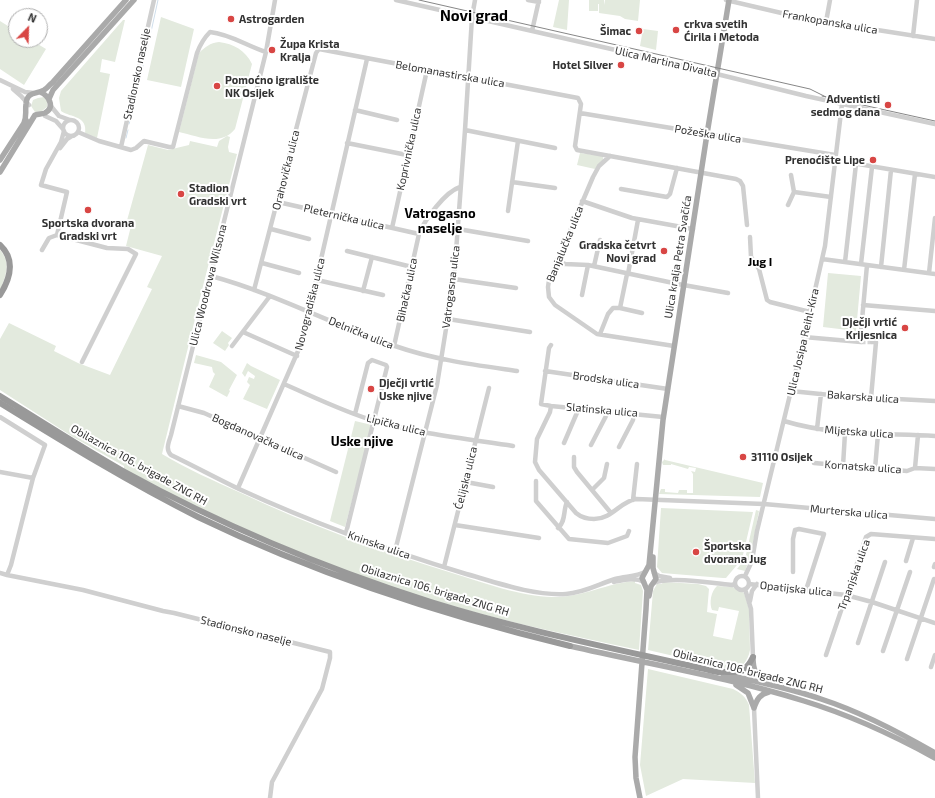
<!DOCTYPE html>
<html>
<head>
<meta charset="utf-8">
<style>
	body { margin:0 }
	#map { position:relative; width:935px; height:798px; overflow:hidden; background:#fff; font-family:"Exo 2",sans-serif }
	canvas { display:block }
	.north { position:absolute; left:8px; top:8px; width:40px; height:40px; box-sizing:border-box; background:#fff; border:1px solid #adadad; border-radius:50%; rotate:23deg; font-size:11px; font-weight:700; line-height:16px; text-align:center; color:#323232 }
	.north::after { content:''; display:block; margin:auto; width:14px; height:18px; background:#d84644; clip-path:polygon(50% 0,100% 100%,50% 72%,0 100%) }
</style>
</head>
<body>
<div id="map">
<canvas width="935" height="798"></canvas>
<div class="north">N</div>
</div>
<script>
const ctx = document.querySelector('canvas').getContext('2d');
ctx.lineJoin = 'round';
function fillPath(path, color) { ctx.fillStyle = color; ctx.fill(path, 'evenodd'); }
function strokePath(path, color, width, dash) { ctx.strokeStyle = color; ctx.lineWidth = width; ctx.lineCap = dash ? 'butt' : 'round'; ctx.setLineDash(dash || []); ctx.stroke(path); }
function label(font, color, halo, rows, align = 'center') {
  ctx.font = font + ' "Exo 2",sans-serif'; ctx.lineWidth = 4; ctx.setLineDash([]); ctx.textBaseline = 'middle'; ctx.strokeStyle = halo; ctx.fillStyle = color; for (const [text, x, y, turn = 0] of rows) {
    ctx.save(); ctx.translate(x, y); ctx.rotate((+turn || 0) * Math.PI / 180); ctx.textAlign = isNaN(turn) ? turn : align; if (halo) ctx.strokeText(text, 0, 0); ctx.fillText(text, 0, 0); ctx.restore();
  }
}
fillPath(new Path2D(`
	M559 0H569L567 30 553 27Z
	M589 0H604L605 5V0H640L638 21 625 19 620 16 599 13V4H598V11H589Z
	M161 17 194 29 181 87 147 80Z
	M123 20H125L115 62 102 59 100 72 110 74 97 138 85 134C88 115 71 118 61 111L59 98 61 91Z
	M0 21 16 31V40H31L46 49 24 85 0 69Z
	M643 29 658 31 656 50 640 46Z
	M219 42C234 44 245 50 252 64L235 129C221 147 197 136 179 132L199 53C205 47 210 43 219 42Z
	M44 97 47 101V107L42 111 35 112 31 106 33 100 38 98Z
	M227 136 230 137 228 147 229 152 237 154 204 282 162 454C187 469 214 481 241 493 309 525 380 551 452 573 481 582 523 597 552 597 581 598 607 583 635 581V583L641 585 643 591 639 650C560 633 481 617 404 591 337 569 271 543 207 512 179 498 152 484 124 469V466L73 437 0 390V339L9 323 56 346 54 351 78 363 110 375 152 289 147 287 162 256 126 246 131 226 126 224 148 145 168 150 189 145 190 141 217 147 219 141Z
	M580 153 603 156V160L595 169 577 165Z
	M0 250C12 263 5 277 0 291Z
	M828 273 861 276 856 331 823 327Z
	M222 331 232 338 228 343 229 345 225 351 213 343Z
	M196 355 221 362 237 375 229 390 230 391 227 397 209 387 215 374 213 372 212 367 194 363Z
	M247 363 251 366 280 380 267 409 243 399 250 385 247 382 249 377 254 379 255 376 248 371 245 377 242 373Z
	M355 421 372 425 345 527 330 521Z
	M665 459V460L763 483 760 497 659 494 661 489H665V492L678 493 679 490H687V493H693V474L691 471 695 472 696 468 689 467 688 469 671 464V465H663L662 462Z
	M661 508 753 512 742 559 726 578H723L662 573 657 567Z
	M756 510 759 511 750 558 745 571 737 569 745 559Z
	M663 582 698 584 706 586 709 589 707 612 717 614 713 636 732 640 739 611 719 607 718 611 712 610C709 603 711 591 717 586L733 587 744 593 749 609 750 650C748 661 742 669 730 669L648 650 653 591 657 584H662Z
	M648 669 733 689C741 693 746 697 749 705L755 783 683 779 646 796 640 765Z`), '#e3eade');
strokePath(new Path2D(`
	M151 32 158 0
	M134 102 148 45
	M129 124 132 114
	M126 138 128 130`), '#cfdeeb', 1);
strokePath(new Path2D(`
	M861 342H872`), '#d6d6d6', 4.5, [4.5, 2]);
strokePath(new Path2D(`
	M275 0 266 52 171 435C169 442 165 449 171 455 194 466 216 478 239 489 311 522 387 550 463 573 495 582 533 596 566 594 584 593 599 584 615 579 625 576 636 577 645 572
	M396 0 664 61 806 96 935 124
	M528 0 539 2
	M726 0 807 19 935 39
	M826 22 830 0
	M532 31 539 0
	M913 36 917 0
	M0 80 25 92 34 93
	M13 89 21 96 29 105
	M50 105 59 116 70 120
	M355 110 397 120
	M580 113 835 155
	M45 116 56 121 63 129
	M63 128a8 8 0 1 1 16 0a8 8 0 1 1-16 0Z
	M465 130 555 148
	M64 131 61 142 46 169 41 185 67 192 57 235 107 248 128 249 136 254 82 362
	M78 132 99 141 131 150 136 148 144 141 169 147H173L197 53C200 45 204 38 210 32 230 34 247 46 266 52
	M347 143 407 155
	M121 147 154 0
	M60 148 67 139 72 136
	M610 156 599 166 593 177 549 280 548 287 549 297 555 305 597 334 674 346
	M835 160 935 177
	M791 175 794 192 831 197
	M512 182 555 188
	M621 189 667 197 670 194 677 168
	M582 201 632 218 693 229
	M278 202 419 234C425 219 445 192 460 187
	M788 205 794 192
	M508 211 518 141
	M392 228 427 70
	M271 229 309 239
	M458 229 528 241
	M750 237 751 257 759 269 767 300 770 302 810 312
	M42 250 49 238 57 235
	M347 251 412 267
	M822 259 935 274
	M557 260 565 264 588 265 678 284 728 293
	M845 262 856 164
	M262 263 299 273
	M861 264 872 167
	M594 266 600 240
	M881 267 891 170
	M904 270 915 174
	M929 273 935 218
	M628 274 638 220
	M211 276C274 293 333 325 395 346 435 360 476 365 517 371
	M454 279 516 288
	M317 280 383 295
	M254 290 316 53 319 49 578 98 581 104 575 146 577 150 736 179 740 181 743 186 747 225
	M363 291 372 257
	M582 295 588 265
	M863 305 935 311
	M620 308 627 274
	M448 319 530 332
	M243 332 297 356
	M600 334 608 314 613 308H620L642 313
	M804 337 861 342
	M860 342 867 265
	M551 345 549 348 541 404 551 406 663 417
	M232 346 270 296
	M394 346 419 234
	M545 371 668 389
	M284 384C314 397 344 412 375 421 420 434 467 439 513 446
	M791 391 840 396 935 401
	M871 398 876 342H872
	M178 406 204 413 336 472
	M551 406 550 412 537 439 535 462 539 470 576 513C582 518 587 519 594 519 612 519 621 501 636 499L764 504 935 519
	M0 417 45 445 33 478
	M784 421C833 436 884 433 935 436
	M817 429 821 394
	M564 443 579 408
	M591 445 606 416 607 411
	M619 447 633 420 634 413
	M574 457V467L577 472 611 513
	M814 463 907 471 915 468 935 469
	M843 466 845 433
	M915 468 918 435
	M875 469 878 434
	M0 472 33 478 11 565 7 575 0 573
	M536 481V501L569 539 608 543 627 536 629 531
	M466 482 493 487
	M238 488 302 342 367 59
	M592 490 604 478 607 464
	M633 500 637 464
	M455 525 539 538
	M558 528C566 522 563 510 567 502
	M346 533 387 367 386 365 372 360 368 363 355 414
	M395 551 437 385 454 279 465 130 472 17 475 0
	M906 561 913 538
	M444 567 489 388
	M934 567 935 564
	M793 572V539L795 530 799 529 824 534 806 590
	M654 573 659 576 670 578
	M7 575 83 590 163 611 174 613 330 652V658L322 689 272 782 270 798
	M735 583a7 7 0 1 1 14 0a7 7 0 1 1-14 0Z
	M745 576 752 561 757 531 810 312 825 246 842 104
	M614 582C624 580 635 577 644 582
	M654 583C670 576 713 583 732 585L735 584
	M749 584 846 595 872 602 935 623
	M745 589 751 609 753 657
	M750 601 752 591 757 584
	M858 643 885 562
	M883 651 910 572
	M826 655 866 537 871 534 935 539
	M907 659 934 579
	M931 667 935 655
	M754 708 758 798`), '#cfcfcf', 4.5);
strokePath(new Path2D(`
	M49 99 53 90 134 0
	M24 123C27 115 25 112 26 104 27 92 35 94 42 91 46 90 49 85 52 83L126 0
	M0 160 26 120
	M0 172 35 115C38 114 42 114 45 113 56 107 48 95 40 92
	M649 596 651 586 656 579 653 568V557
	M570 646C648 664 728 677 804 701 850 715 893 735 935 758
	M753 657C753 668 755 678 767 681
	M723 674C756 681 789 688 821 699 861 712 899 732 935 753
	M736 685 748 693 754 708
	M754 708C757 699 760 694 769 692
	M640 798 636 778 635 757 646 609 647 590 642 578 649 565 663 420 707 134 729 0`), '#aaa', 5.5);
strokePath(new Path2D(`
	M0 245C16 260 10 279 0 295
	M0 396C41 421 81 447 123 471 221 525 324 568 431 602 524 631 622 650 718 672 736 671 744 676 753 657
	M0 403C65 443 130 483 198 517 316 574 442 615 570 646`), '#999', 6);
strokePath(new Path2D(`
	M419 0 810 89 826 97
	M822 96 935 121`), '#878787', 1);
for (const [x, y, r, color] of [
	[231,19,4,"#d84644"],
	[676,30,4,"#d84644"],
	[639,31,4,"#d84644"],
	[272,50,4,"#d84644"],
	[621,65,4,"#d84644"],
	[217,86,4,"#d84644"],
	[888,105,4,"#d84644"],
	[873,160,4,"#d84644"],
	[181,194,4,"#d84644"],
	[88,210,4,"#d84644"],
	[664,251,4,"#d84644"],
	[905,328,4,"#d84644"],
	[371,389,4,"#d84644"],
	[743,457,4,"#d84644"],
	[696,552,4,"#d84644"]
]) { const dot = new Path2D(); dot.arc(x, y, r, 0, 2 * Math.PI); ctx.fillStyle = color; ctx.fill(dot); strokePath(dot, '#fff', 1.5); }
label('bold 11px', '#323232', '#fff', [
	["Astrogarden",239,19],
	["crkva svetih",684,24],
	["Ćirila i Metoda",684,37],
	["Šimac",631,31,"right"],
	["Župa Krista",280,44],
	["Kralja",280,57],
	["Hotel Silver",613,65,"right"],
	["Pomoćno igralište",225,80],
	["NK Osijek",225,93],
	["Adventisti",880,99,"right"],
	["sedmog dana",880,112,"right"],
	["Prenoćište Lipe",865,160,"right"],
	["Stadion",189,188],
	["Gradski vrt",189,201],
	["Sportska dvorana",88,223,"center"],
	["Gradski vrt",88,236,"center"],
	["Gradska četvrt",656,245,"right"],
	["Novi grad",656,258,"right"],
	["Dječji vrtić",897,322,"right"],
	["Krijesnica",897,335,"right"],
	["Dječji vrtić",379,383],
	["Uske njive",379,396],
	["31110 Osijek",751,457],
	["Športska",704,546],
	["dvorana Jug",704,559]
], 'left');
label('11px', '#323232', '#fff', [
	["Frankopanska ulica",830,22,10],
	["Ulica Martina Divalta",666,62,13],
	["Stadionsko naselje",137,74,-78],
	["Belomanastirska ulica",450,74,10],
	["Požeška ulica",708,134,9],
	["Koprivnička ulica",409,149,-78],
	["Orahovička ulica",286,170,-76],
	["Pleternička ulica",344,217,13],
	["Banjalučka ulica",565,244,-68],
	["Ulica kralja Petra Svačića",678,257,-81],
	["Ulica Woodrowa Wilsona",208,285,-76],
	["Vatrogasna ulica",451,287,-83],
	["Bihačka ulica",407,290,-78],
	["Novogradiška ulica",310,304,-76],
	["Delnička ulica",361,333,22],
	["Ulica Josipa Reihl-Kira",803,342,-77],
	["Brodska ulica",606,380,8],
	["Bakarska ulica",863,397,4],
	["Slatinska ulica",602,410,5],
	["Lipička ulica",396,425,14],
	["Mljetska ulica",859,432,4],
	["Bogdanovačka ulica",258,437,24],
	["Obilaznica 106. brigade ZNG RH",139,465,29],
	["Kornatska ulica",863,467,4],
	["Ćelijska ulica",466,478,-76],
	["Murterska ulica",849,512,5],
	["Kninska ulica",379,545,19],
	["Trpanjska ulica",854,575,-70],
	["Opatijska ulica",796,589,6],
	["Obilaznica 106. brigade ZNG RH",435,590,17],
	["Stadionsko naselje",246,631,14],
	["Obilaznica 106. brigade ZNG RH",748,671,14]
]);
label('bold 12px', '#000', '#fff', [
	["Jug I",760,262]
]);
label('bold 13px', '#000', '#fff', [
	["Vatrogasno",440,214],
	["naselje",440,229],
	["Uske njive",362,442]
]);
label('bold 15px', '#000', '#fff', [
	["Novi grad",474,16]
]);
</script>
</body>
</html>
